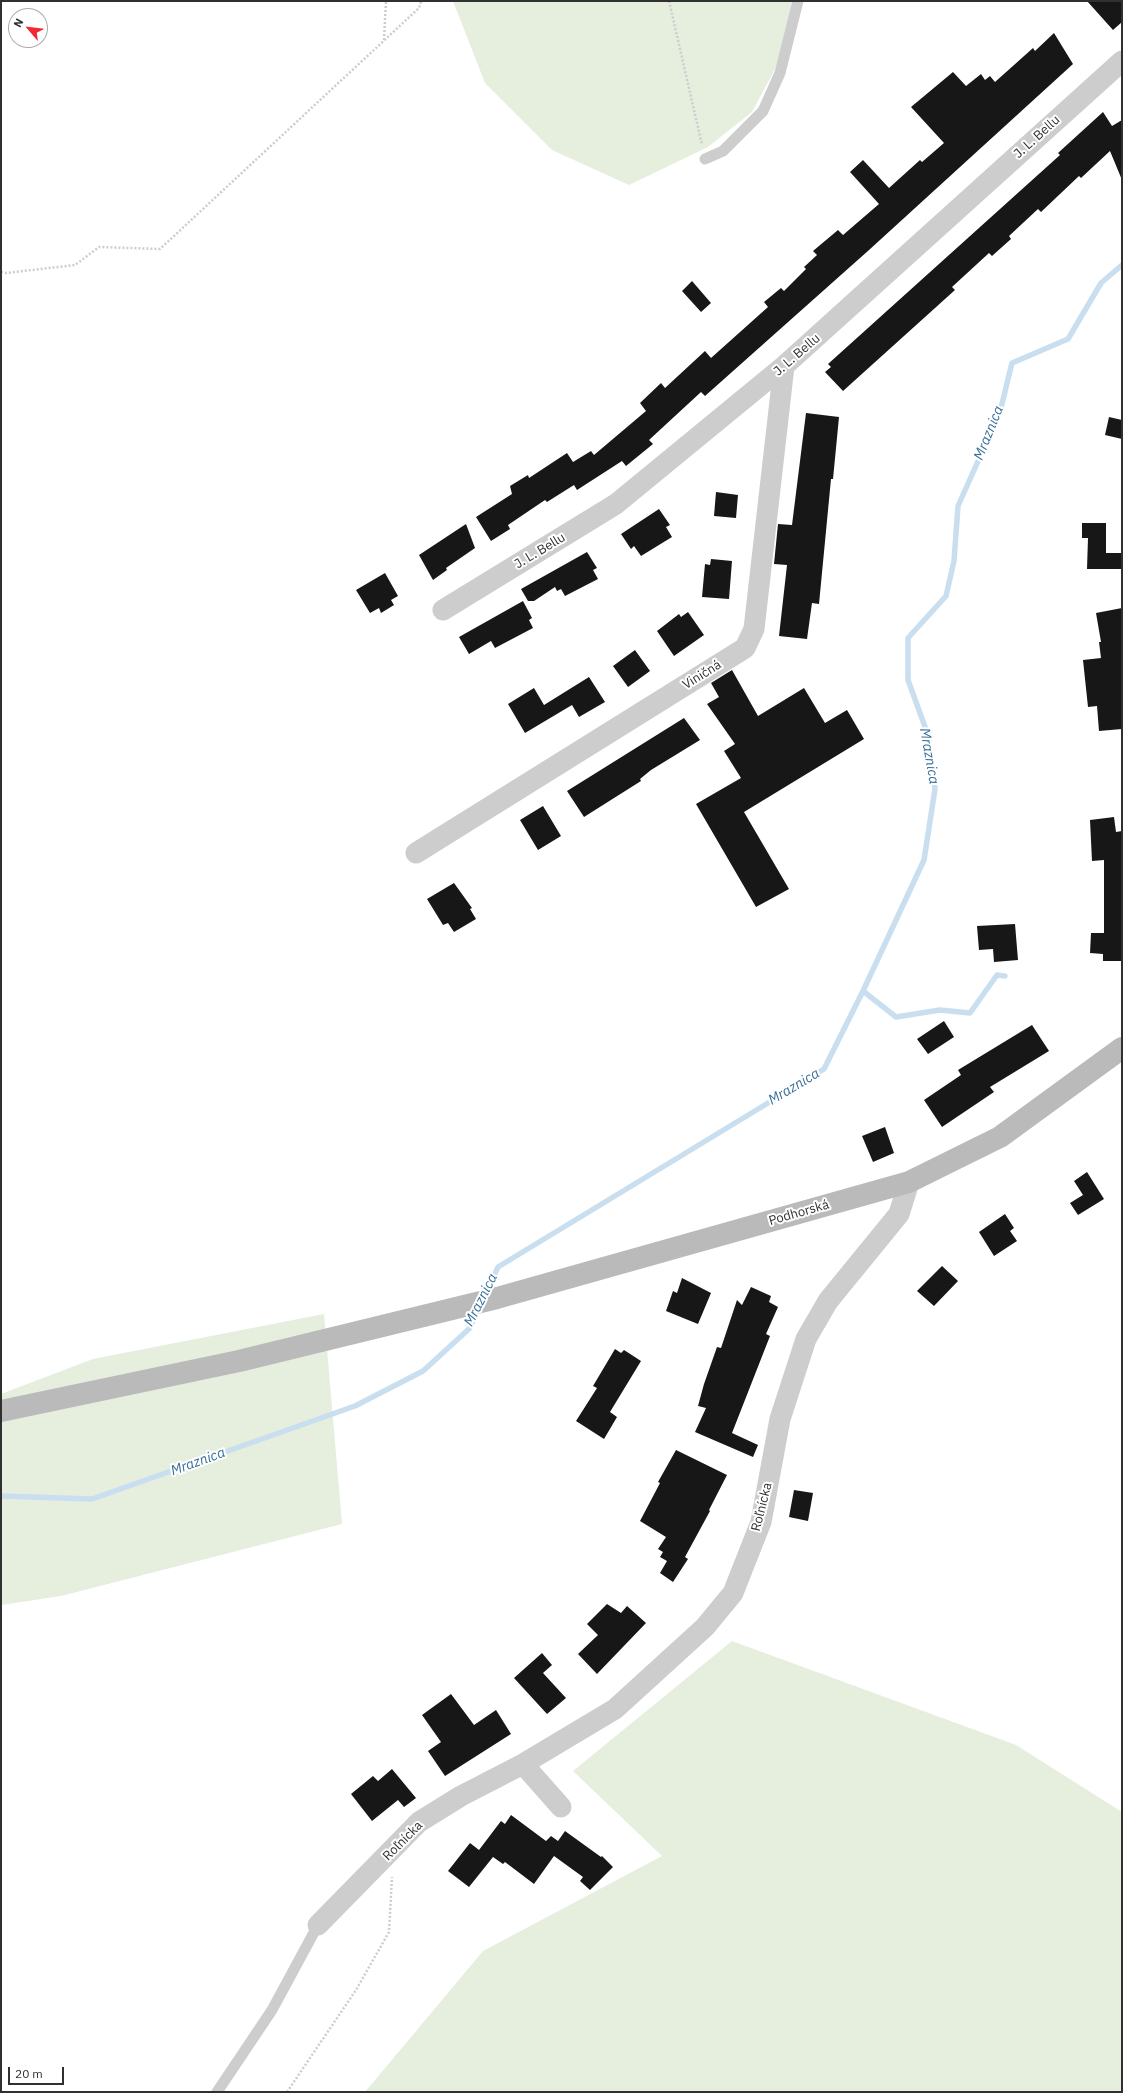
<!DOCTYPE html>
<html>
<head>
<meta charset="utf-8">
<style>
	body { margin:0 }
	#map { position:relative; width:1123px; height:2093px; overflow:hidden; background:#fff; font-family:"IBM Plex Sans",sans-serif }
	canvas { display:block }
	.frame { position:absolute; inset:0; border:2px solid #303030; pointer-events:none }
	.north { position:absolute; left:8px; top:8px; width:40px; height:40px; box-sizing:border-box; background:#fff; border:1px solid #acacac; border-radius:50%; rotate:298deg; font-size:11px; font-weight:700; line-height:16px; text-align:center; color:#303030 }
	.north::after { content:''; display:block; margin:auto; width:14px; height:18px; background:#f12930; clip-path:polygon(50% 0,100% 100%,50% 72%,0 100%) }
	.scale { position:absolute; left:8px; top:2067px; width:56px; height:18px; box-sizing:border-box; border:2px solid #303030; border-top:0; padding-left:5px; font-size:12px; line-height:14px; white-space:nowrap; color:#303030; -webkit-text-stroke:3px #fff; paint-order:stroke }
</style>
</head>
<body>
<div id="map">
<canvas width="1123" height="2093"></canvas>
<div class="frame"></div>
<div class="north">N</div>
<div class="scale">20 m</div>
</div>
<script>
const ctx = document.querySelector('canvas').getContext('2d');
ctx.lineJoin = 'round';
function fillPath(path, color) { ctx.fillStyle = color; ctx.fill(path, 'evenodd'); }
function strokePath(path, color, width, dash) { ctx.strokeStyle = color; ctx.lineWidth = width; ctx.lineCap = dash ? 'butt' : 'round'; ctx.setLineDash(dash || []); ctx.stroke(path); }
function label(font, color, halo, rows, align = 'center') {
  ctx.font = font + ' "IBM Plex Sans",sans-serif'; ctx.lineWidth = 4; ctx.setLineDash([]); ctx.textBaseline = 'middle'; ctx.strokeStyle = halo; ctx.fillStyle = color; for (const [text, x, y, turn = 0] of rows) {
    ctx.save(); ctx.translate(x, y); ctx.rotate((+turn || 0) * Math.PI / 180); ctx.textAlign = isNaN(turn) ? turn : align; if (halo) ctx.strokeText(text, 0, 0); ctx.fillText(text, 0, 0); ctx.restore();
  }
}
fillPath(new Path2D(`
	M453 1H792L789 21 776 67 752 112 708 147 629 185 552 150 485 83Z
	M324 1314 342 1524 61 1596 1 1605V1394L93 1359Z
	M732 1641 1016 1745 1122 1812V2092H365L483 1951 662 1856 573 1771Z`), '#e6eede');
strokePath(new Path2D(`
	M863 991 896 1017 940 1010 970 1013 997 975 1005 976
	M485 1296 498 1267 824 1069 863 991 924 860 935 789 928 735 908 680V638L946 596 954 561 958 506 1000 412 1012 363 1068 339 1101 283 1122 265
	M1 1496 92 1499 355 1406 423 1371 470 1328 478 1309`), '#c9dfef', 5.5);
fillPath(new Path2D(`
	M1087 1H1122V22L1113 30Z
	M1054 33 1073 64 869 250 705 396 701 392 649 440 653 444 626 466 622 461 577 490 574 485 547 502 545 500 508 525 510 529 491 541 476 517 512 494 510 486 528 475 529 478 567 453 573 462 591 451 594 455 646 411 640 403 661 383 665 388 705 351 711 358 768 307 764 302 781 288 784 291 806 269 804 267 817 255 813 251 838 230 843 235 879 204 850 172 863 160 889 188 920 160 922 162 944 143 911 107 953 72 966 86 981 74 985 80 990 76 995 82 1033 48 1035 51Z
	M1103 112 1112 126 1122 120V180L1110 151 1081 178 1079 176 1041 212 1038 209 1009 236 1011 239 992 256 989 253 952 287 955 290 843 391 825 372 831 367 828 364 1030 182 1060 155 1058 153Z
	M692 281 711 303 701 312 682 291Z
	M806 413 839 417 833 479H831L819 604 812 603 807 639 779 636 787 565 774 564 778 524 792 525Z
	M1109 417 1122 420V439L1105 435Z
	M716 492 738 495 736 518 714 516Z
	M659 509 670 525 666 527 672 537 641 556 634 546 631 549 621 534Z
	M1082 523H1106V553H1122V569H1087L1088 538H1082Z
	M466 524 475 548 446 568 447 570 433 580 419 555Z
	M587 552 597 568 593 570 598 579 565 596 561 589 557 591 555 587 534 601H528L521 589Z
	M711 559 732 561 729 599 702 597 705 564 710 565Z
	M385 573 398 596 391 600 394 605 381 613 379 608 370 613 356 590Z
	M523 601 532 618 529 620 533 628 495 648 491 641 469 654 459 637Z
	M1122 608V729L1099 731 1097 706 1088 707 1083 660 1101 658 1099 642H1101L1096 613Z
	M688 612 704 635 674 656 657 631 679 614 681 617Z
	M635 650 650 671 628 687 613 666Z
	M732 670 758 716 804 688 825 723 847 710 864 739 744 812 789 889 756 907 696 804 741 778 724 751 735 744 707 704 719 697 711 683Z
	M589 677 605 702 579 717 572 705 525 733 508 704 534 688 544 705Z
	M684 718 700 740 651 770 640 779 641 781 584 817 567 791Z
	M543 806 561 836 538 850 520 820Z
	M1114 817 1116 832 1122 831V961H1103V954L1090 953 1091 933H1104V860L1092 861 1090 820Z
	M454 883 472 908 470 909 476 919 454 932 448 923 443 925 427 899Z
	M1015 924 1018 960 994 962 993 949 979 950 977 926Z
	M944 1021 954 1037 928 1054 917 1039Z
	M1032 1025 1049 1051 990 1087 994 1092 942 1127 924 1100 961 1075 958 1070Z
	M885 1127 894 1153 873 1162 862 1136Z
	M1087 1172 1104 1199 1078 1215 1070 1203 1083 1195 1074 1181Z
	M1005 1214 1014 1228 1010 1231 1017 1241 994 1256 979 1232Z
	M942 1266 958 1281 934 1306 917 1291Z
	M682 1278 711 1293 698 1324 666 1311 673 1291 677 1293Z
	M751 1287 771 1296 769 1302 778 1307 766 1334 770 1336 732 1433 758 1445 753 1457 695 1432 706 1408 698 1406 704 1384 717 1347 721 1348 737 1300 742 1305Z
	M615 1349 621 1353 624 1350 641 1361 610 1412 617 1417 604 1439 576 1421 597 1388 593 1386Z
	M676 1450 727 1475 709 1510 710 1511 685 1557 688 1559 673 1582 660 1573 667 1561 660 1557 663 1552 658 1549 666 1537 640 1521 660 1483 658 1482Z
	M794 1490 813 1493 808 1521 789 1517Z
	M607 1604 621 1613 627 1606 646 1623 597 1674 578 1654 598 1635 587 1624Z
	M542 1653 552 1665 543 1673 566 1698 547 1714 514 1678Z
	M451 1694 474 1725 496 1710 511 1734 445 1776 428 1751 441 1742 422 1715Z
	M392 1769 416 1798 404 1807 398 1800 372 1821 351 1794 373 1776 378 1781Z
	M511 1815 546 1841 551 1836 558 1841 565 1831 601 1857 602 1856 613 1867 590 1890 580 1881 583 1877 554 1856 534 1884 505 1862 503 1864 493 1857 469 1887 448 1871 470 1843 479 1850 501 1821 505 1824Z`), '#171717');
strokePath(new Path2D(`
	M669 1 702 145
	M384 40 386 1
	M1 272 6 273 75 265 99 247 160 249 419 8 421 1
	M287 2092 356 1990 389 1932 392 1877`), '#cdcdcd', 2.5, [2, 2]);
strokePath(new Path2D(`
	M705 159 723 151 763 111 780 73 798 1
	M217 2092 272 2010 318 1925`), '#cdcdcd', 11);
strokePath(new Path2D(`
	M443 610 616 504 784 366 1122 61
	M416 853 745 648 754 629 784 366
	M523 1764 561 1807
	M318 1925 419 1822 461 1796 523 1764 615 1709 705 1627 733 1593 761 1522 780 1419 806 1339 828 1301 899 1214 909 1182`), '#cdcdcd', 21);
strokePath(new Path2D(`
	M1 1411 239 1361 497 1298 909 1182 1000 1137 1122 1048`), '#bababa', 22);
label('13px', '#303030', '#fff', [
	["J. L. Bellu",1037,137,-42],
	["J. L. Bellu",797,355,-41],
	["J. L. Bellu",540,551,-31],
	["Viničná",702,675,-32],
	["Podhorská",799,1213,-16],
	["Roľnícka",762,1507,-76],
	["Roľnícka",403,1841,-45]
]);
label('italic 14px', '#386f99', '#fff', [
	["Mraznica",989,433,-68],
	["Mraznica",929,756,80],
	["Mraznica",794,1087,-31],
	["Mraznica",481,1300,-63],
	["Mraznica",198,1462,-20]
]);
</script>
</body>
</html>
